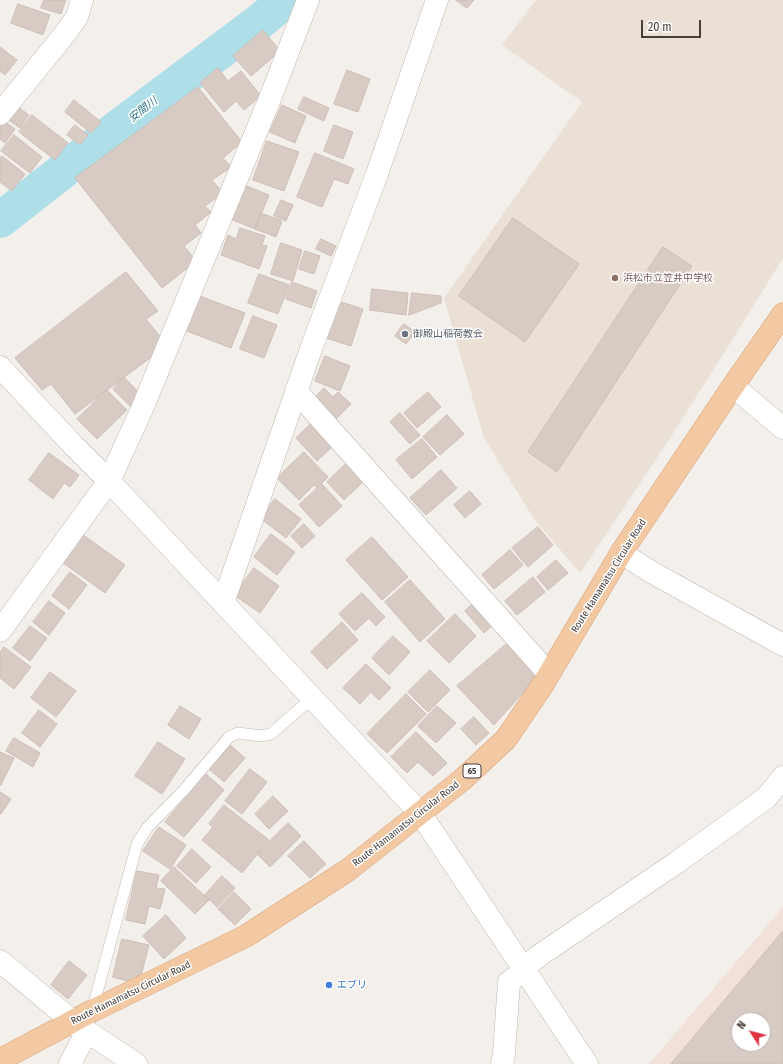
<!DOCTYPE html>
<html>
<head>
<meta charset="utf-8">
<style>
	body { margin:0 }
	#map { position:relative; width:783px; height:1064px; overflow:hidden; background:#f3efeb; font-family:"Fira Sans Condensed",sans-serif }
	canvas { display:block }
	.north { position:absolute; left:731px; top:1012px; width:40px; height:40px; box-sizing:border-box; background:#fff; border:1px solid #b5b2b0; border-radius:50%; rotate:306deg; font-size:11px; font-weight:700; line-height:16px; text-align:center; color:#473e39 }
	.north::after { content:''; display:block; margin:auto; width:14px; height:18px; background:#e23344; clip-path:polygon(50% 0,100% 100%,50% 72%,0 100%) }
	.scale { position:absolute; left:641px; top:20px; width:60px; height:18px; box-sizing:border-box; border:2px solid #473e39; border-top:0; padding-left:5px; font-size:12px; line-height:14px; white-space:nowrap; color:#473e39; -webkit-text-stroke:3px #fff; paint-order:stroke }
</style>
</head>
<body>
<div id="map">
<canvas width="783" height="1064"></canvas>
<div class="north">N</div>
<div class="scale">20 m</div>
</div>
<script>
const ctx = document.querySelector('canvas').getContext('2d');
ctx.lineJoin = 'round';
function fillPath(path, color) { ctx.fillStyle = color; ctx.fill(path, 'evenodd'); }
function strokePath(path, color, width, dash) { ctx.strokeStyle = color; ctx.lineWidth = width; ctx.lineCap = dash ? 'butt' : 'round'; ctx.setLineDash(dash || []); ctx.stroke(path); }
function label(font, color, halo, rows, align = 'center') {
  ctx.font = font + ' "Fira Sans Condensed","Noto Sans JP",sans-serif'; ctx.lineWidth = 3; ctx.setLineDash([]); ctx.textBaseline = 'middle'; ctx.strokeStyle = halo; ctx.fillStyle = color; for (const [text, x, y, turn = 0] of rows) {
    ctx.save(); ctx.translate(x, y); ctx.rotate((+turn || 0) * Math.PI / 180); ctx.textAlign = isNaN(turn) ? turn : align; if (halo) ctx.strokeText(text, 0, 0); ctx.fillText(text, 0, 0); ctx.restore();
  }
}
fillPath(new Path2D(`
	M783 907V1064H649ZM739 1020H763V1044H739Z`), '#f2e1d8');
fillPath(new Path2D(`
	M536 0H783V258L736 334 672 435 580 573 534 519 484 438 444 298 582 102 502 45Z`), '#ebe0d6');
strokePath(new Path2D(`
	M0 220 115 130 259 22 286 0`), '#aedfe9', 36);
const building = new Path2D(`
	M44 0H66L61 14 41 8Z
	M456 0H474L467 8Z
	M18 4 50 15 43 35 11 23Z
	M263 30 280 51 251 76 233 56Z
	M0 47 17 60 5 75 0 71Z
	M218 68 228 81 241 71 261 96 244 110 236 101 224 112 200 83Z
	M347 70 370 79 358 112 334 104Z
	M198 87 242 142 223 158 231 167 212 180 223 193 205 206 211 212 195 225 201 233 184 246 196 261 162 288 75 178Z
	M304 97 329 108 324 121 298 109Z
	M74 100 101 122 91 133 65 112Z
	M282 105 306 116 295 143 270 132Z
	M18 107 29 115 20 128 9 120Z
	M32 115 68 143 55 160 19 132Z
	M4 121 15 129 5 143 0 139V126Z
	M75 125 88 135 80 145 67 135Z
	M334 125 353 132 343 159 324 151Z
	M14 135 42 157 30 173 1 151Z
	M267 141 299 152 284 191 253 180Z
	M315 153 354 169 348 184 334 179 322 207 297 197Z
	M2 156 25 174 12 191 0 182V159Z
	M244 185 269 195 255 229 230 219Z
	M281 200 293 205 286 221 274 216Z
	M261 213 282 221 276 237 255 229Z
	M513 218 579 264 525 342 459 296Z
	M240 228 265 236 262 245 267 246 259 269 221 255 228 235 236 239Z
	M321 239 336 246 331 256 316 249Z
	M281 243 302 250 293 281 271 274Z
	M663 247 692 266 557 472 528 452Z
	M305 251 320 256 314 274 299 269Z
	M126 272 158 311 146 319 162 339 154 355 75 414 51 384 42 390 15 358Z
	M259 274 289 285 278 314 248 303Z
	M292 282 317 291 311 308 286 299Z
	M372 289 408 293 406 315 370 310Z
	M412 293 441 296V303L409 315Z
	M197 295 245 313 231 348 184 330Z
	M338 301 363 309 351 346 326 338Z
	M253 316 277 325 264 358 240 349Z
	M404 324 415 332 406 344 395 336Z
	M325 356 350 366 340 391 315 381Z
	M124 377 141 395 134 410 113 389Z
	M324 388 333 397 338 392 351 404 334 421 313 400Z
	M107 390 127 410 97 439 77 419Z
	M428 392 441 407 417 428 404 413Z
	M400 413 420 435 410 444 390 422Z
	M447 415 464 434 440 455 423 437Z
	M314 421 335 444 317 461 296 438Z
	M422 439 437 457 412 479 396 460Z
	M304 452 328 477 317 488 314 485 299 500 277 478Z
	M49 453 79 475 70 487 64 483 53 499 29 480Z
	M350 460 367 478 344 500 327 482Z
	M441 470 457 488 426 515 410 498Z
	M322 484 342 506 319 527 299 505Z
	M470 491 481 504 465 518 454 505Z
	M275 499 301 519 286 538 260 518Z
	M304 524 315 536 302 548 291 536Z
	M538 527 553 545 528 567 512 548Z
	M82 534 125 565 105 593 62 562Z
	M271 534 295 552 277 575 254 557Z
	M372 537 408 577 382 600 346 560Z
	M510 550 523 565 494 589 482 575Z
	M556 560 568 573 548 590 537 577Z
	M254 568 279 586 260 613 234 595Z
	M70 572 87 585 69 609 52 596Z
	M533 577 545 592 517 615 505 601Z
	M410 580 445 619 420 642 385 602Z
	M362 593 385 617 376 626 369 618 355 631 339 614Z
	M49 601 65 613 49 635 33 622Z
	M475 602 495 623 484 633 465 611Z
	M455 614 476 636 449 663 427 641Z
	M342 622 358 640 327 669 311 652Z
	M30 626 47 638 30 661 13 648Z
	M393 636 410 652 389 675 372 658Z
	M509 642 535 671 536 678 494 725 457 686Z
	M4 647 31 667 14 689 0 678V653Z
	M366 664 391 688 379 700 371 692 360 704 343 688Z
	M430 670 450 690 428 712 408 692Z
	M50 672 76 691 56 717 31 698Z
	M406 694 426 714 387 753 367 734Z
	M180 706 201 719 189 739 168 725Z
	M437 706 456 723 436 743 418 726Z
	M39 710 57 724 40 747 22 733Z
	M474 717 489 733 476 745 461 729Z
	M416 732 447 763 433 776 418 762 407 773 391 757Z
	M14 738 40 753 33 767 6 751Z
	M158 742 185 759 162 794 135 776Z
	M230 745 245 758 224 782 209 769Z
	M0 752 14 758 1 785H0Z
	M250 769 267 782 242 814 225 801Z
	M206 774 224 790 184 837 165 822Z
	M0 792 11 799 1 814H0Z
	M273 796 288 811 269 829 255 814Z
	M224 805 269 840 242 873 202 840 213 827 209 824Z
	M288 823 301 836 270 867 257 854Z
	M159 827 186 845 170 869 143 851Z
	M304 841 326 864 310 878 288 856Z
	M192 849 211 867 196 883 177 866Z
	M174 867 209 900 195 914 161 881Z
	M137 871 159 875 156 888 165 889 160 909 149 906 145 924 126 920Z
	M222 876 235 888 217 907 205 895Z
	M234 892 251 909 235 925 218 909Z
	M166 915 186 938 164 959 143 936Z
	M783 931V1064H671ZM739 1020H763V1044H739Z
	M122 939 149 945 141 976H137L135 983 113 977Z
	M69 961 87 975 68 999 51 985Z`);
fillPath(building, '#d7cbc4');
strokePath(building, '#cebeb5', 1);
const service = new Path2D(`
	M92 1011 137 844 147 828 184 790 229 737 238 733 261 736 271 734 312 698`);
const minor = new Path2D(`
	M0 114 64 35 77 17 82 0
	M0 367 74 446 109 481 420 813 587 1064
	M733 386 783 428
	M296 391 549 674
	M621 553 653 573 783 645
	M223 603 312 346 377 174 437 0
	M0 631 109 481 142 409 273 91 308 0
	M0 961 77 1025 136 1064
	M523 968 540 955 676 863 766 798 783 777
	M70 1064 87 1031
	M502 1064 504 1053 509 982 525 970`);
const primary = new Path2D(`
	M0 1060 92 1011 246 936 348 870 462 780 506 739 542 686 621 553 733 386 783 314`);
strokePath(service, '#c1b7b1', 12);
strokePath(minor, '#c1b7b1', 23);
strokePath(primary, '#d7a175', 23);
strokePath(service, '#fff', 11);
strokePath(minor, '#fff', 22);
strokePath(primary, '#f3c9a4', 22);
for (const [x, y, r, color] of [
	[615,278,4,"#8d6e63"],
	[405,334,4,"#6b7280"],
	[329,985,4,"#3f7fe0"]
]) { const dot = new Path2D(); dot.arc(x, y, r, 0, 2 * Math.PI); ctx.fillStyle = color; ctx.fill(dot); strokePath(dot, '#fff', 1.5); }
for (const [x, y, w] of [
	[472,771,18]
]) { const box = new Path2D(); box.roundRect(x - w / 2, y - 7, w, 14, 3); ctx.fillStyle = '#fff'; ctx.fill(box); strokePath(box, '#473e39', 1); }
label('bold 9px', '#473e39', null, [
	["65",472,771]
]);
label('10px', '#785e54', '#fff', [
	["浜松市立笠井中学校",623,278]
], 'left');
label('10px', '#5b616d', '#fff', [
	["御殿山稲荷教会",413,334]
], 'left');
label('10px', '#473e39', '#fff', [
	["Route Hamamatsu Circular Road",609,576,-58],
	["Route Hamamatsu Circular Road",406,824,-38],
	["Route Hamamatsu Circular Road",131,993,-26]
]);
label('10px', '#366cbe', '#fff', [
	["エブリ",337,985]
], 'left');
label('italic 11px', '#357b89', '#fff', [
	["安間川",143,110,-38]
]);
</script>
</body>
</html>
